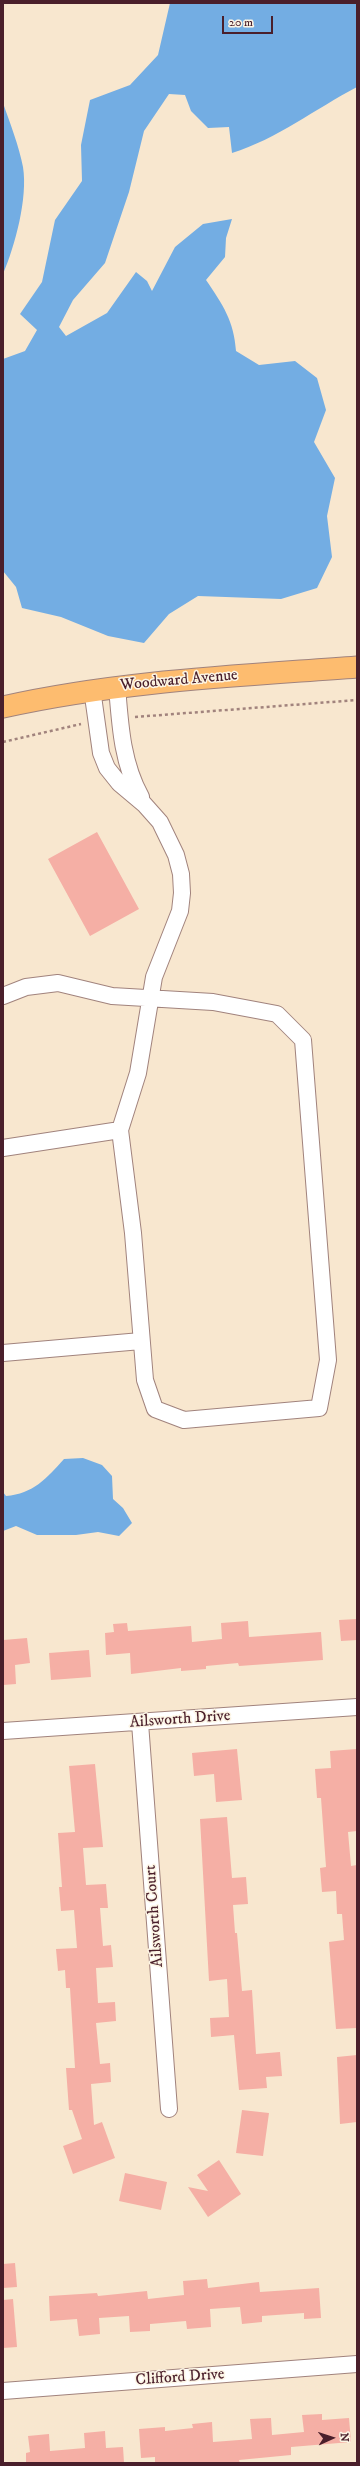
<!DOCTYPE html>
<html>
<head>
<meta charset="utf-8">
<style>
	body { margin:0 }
	#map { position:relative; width:360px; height:2466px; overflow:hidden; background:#f8e7cf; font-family:"IM FELL DW Pica",serif }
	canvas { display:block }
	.frame { position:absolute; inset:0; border:4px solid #4a1f2b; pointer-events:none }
	.north { position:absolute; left:312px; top:2418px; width:40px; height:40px; -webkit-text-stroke:3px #fcf5e5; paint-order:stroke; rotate:87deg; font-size:11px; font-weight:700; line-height:16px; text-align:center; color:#4a1f2b }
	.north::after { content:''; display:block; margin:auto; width:14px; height:18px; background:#4a1f2b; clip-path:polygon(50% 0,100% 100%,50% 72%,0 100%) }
	.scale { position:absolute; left:222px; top:16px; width:51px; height:18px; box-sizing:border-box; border:2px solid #4a1f2b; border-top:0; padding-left:5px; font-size:12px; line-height:14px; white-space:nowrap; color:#4a1f2b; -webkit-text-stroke:3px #fcf5e5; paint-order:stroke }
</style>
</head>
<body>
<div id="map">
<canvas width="360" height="2466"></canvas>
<div class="frame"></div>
<div class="north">N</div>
<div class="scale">20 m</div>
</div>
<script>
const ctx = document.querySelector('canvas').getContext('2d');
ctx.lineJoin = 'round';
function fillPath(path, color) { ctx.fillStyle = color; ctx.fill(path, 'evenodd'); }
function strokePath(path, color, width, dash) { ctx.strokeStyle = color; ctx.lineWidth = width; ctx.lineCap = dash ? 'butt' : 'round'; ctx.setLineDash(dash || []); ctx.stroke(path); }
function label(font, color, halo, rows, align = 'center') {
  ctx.font = font + ' "IM FELL DW Pica",serif'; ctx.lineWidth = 3; ctx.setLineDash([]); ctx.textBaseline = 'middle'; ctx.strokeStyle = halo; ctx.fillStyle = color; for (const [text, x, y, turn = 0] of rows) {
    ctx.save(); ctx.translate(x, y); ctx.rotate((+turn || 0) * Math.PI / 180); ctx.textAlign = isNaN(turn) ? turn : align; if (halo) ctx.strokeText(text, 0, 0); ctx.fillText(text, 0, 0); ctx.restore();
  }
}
fillPath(new Path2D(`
	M170 3H357V87C315 109 277 139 232 153L229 127 208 128 191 111 185 95 169 94 144 131 129 192 105 263 73 300 59 327 66 336 107 313 136 272 147 281 152 291 175 247 203 224 232 219 226 238 225 257 206 280C223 305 234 321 236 351L259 365 295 361 317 378 326 410 314 442 335 478 327 516 332 557 317 588 281 599 198 596 169 614 144 643 108 636 61 617 22 608 16 587 3 571V359L25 351 37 330 20 314 42 282 55 220 82 181 81 145 90 100 130 85 158 55Z
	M3 103C10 123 19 146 23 167 28 198 15 246 3 274Z
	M83 1458 102 1465 112 1476 113 1499 123 1508 132 1523 119 1536 98 1532 76 1535H37L16 1526 3 1531V1492L6 1496C33 1494 47 1478 64 1459Z`), '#73ade3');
fillPath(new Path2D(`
	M97 832 139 909 90 936 48 859Z
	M357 1619V1640L341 1641 339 1620Z
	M248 1621 249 1637 321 1632 323 1660 239 1666 238 1663 206 1666V1669L181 1671V1668L131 1674 130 1653 106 1655 105 1633 114 1632 113 1624 127 1623 128 1631 191 1626 192 1642 222 1639 221 1623Z
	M27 1638 30 1663 15 1665 16 1684 3 1685V1640Z
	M89 1650 91 1677 51 1680 49 1653Z
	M237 1749 242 1800 216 1802 214 1774 194 1776 192 1753Z
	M357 1749V1831L348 1832 351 1866 357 1865V2028L336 2029 329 1942 344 1940 342 1914H337L336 1891 322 1892 320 1868 326 1867 321 1798H317L315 1769 331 1768 330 1751Z
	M95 1764 103 1847 83 1848 86 1885 106 1884 108 1908H100L103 1946 111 1945 113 1967 96 1968 98 2003 115 2002 116 2021 96 2023 100 2064 110 2063 111 2082 91 2084 94 2125 102 2122 115 2158 73 2174 63 2146 82 2139 72 2110H69L66 2068H75L70 1988H66L65 1970 58 1971 56 1949 77 1948 74 1910 61 1911 59 1887H62L58 1833 75 1832 69 1766Z
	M227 1817 232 1878 246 1877 248 1904 233 1905 235 1933H237L242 1991 252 1990 256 2054 280 2052 282 2076 266 2077 267 2088 239 2090 234 2035 211 2037 210 2018 229 2017 227 1979 209 1981 200 1819Z
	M357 2055V2122L340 2124 337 2057Z
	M242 2110 269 2113 263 2156 236 2153Z
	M219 2160 241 2194 208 2217 188 2187 208 2191 197 2175Z
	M125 2173 167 2182 161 2210 119 2201Z
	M15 2263 17 2287 3 2288V2264Z
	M207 2279 208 2288 259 2282 260 2292 319 2288 321 2318 304 2319V2313L262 2316V2322L242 2324 240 2307 210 2309 211 2327 187 2329 186 2321 150 2324V2331L130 2332 129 2316 99 2318 100 2334 79 2336 77 2319 50 2321 49 2296 97 2293 98 2296 147 2291 148 2299 184 2295 183 2281Z
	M13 2299 17 2347 3 2348V2300Z
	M322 2414V2420L349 2418 351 2442 291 2447V2455L239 2460 240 2463H155V2457L141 2458 139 2429 165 2427V2431L193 2428 192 2424 212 2422 213 2442 252 2439 250 2419 271 2418 272 2435 304 2432 302 2415Z
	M105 2431 106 2448 123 2447 124 2463H26V2453L30 2452 28 2436 49 2434 50 2451 85 2448 84 2433Z`), '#f5afa5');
const minor = new Path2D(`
	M117 686C120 724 122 763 141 797
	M3 996 26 987 58 983 112 996 213 1002 277 1014 303 1040 328 1360 319 1408 184 1420 155 1409 145 1380 133 1233 120 1130 138 1073 154 977 180 911 182 893 181 874 176 855 160 822 144 804 119 783 107 768 101 753 92 689
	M3 1148 120 1130
	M3 1353 141 1341
	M140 1723 169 2109
	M3 1731 357 1707
	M3 2391 357 2364`);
const major = new Path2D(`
	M3 707C119 681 238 676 357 667`);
strokePath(minor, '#a1837d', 18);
strokePath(major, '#a1837d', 23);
strokePath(new Path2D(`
	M135 717 357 700
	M3 742 81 724`), '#a1837d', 2.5, [3, 3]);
strokePath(minor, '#fff', 16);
strokePath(major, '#fdbc6f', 21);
label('16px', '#4a1f2b', '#fcf5e5', [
	["Woodward Avenue",179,681,-5],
	["Ailsworth Drive",180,1720,-4],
	["Ailsworth Court",155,1916,-94],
	["Clifford Drive",180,2378,-4]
]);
</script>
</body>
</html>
